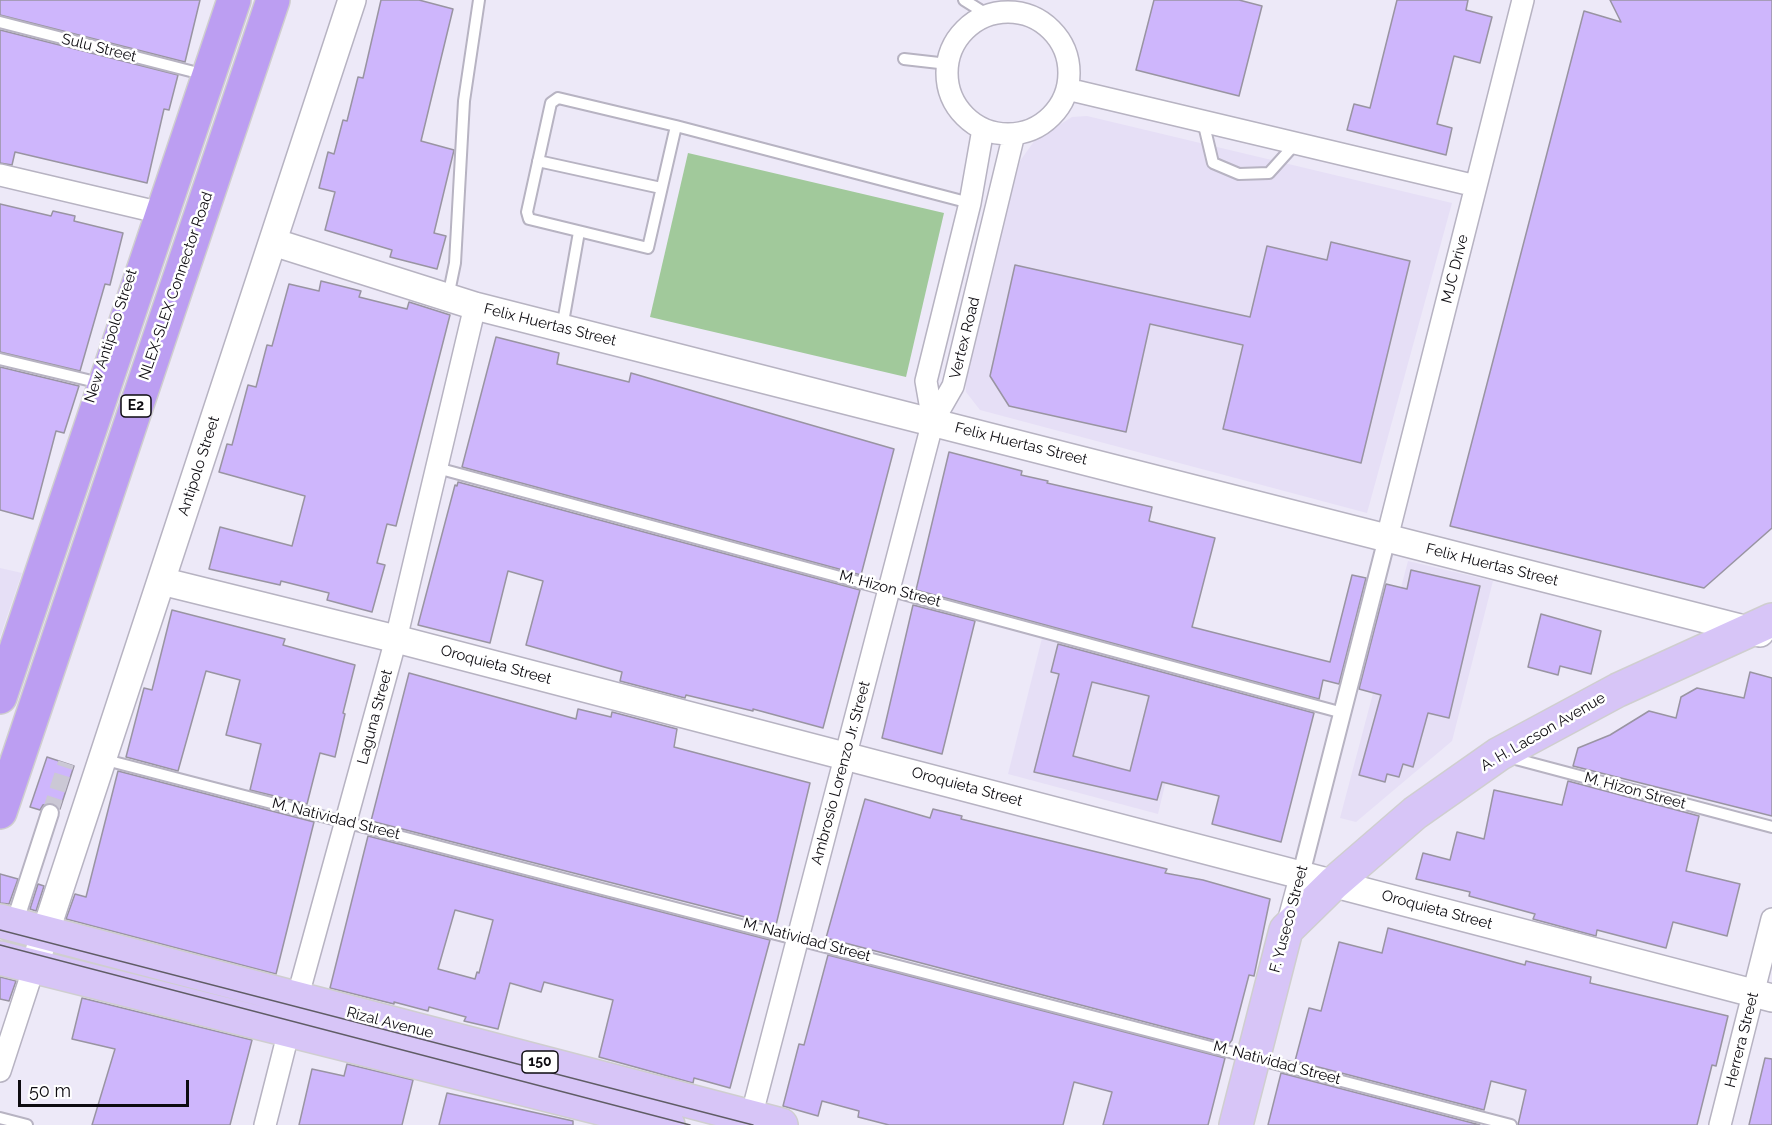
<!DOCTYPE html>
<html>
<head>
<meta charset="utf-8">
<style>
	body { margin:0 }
	#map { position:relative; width:1772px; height:1125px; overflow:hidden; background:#ede9f8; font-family:Raleway,sans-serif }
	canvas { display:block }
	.scale { position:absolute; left:18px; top:1080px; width:171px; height:27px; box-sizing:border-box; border:3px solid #0d0b10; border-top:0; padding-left:8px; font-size:18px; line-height:21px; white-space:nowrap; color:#0d0b10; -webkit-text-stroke:4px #fff; paint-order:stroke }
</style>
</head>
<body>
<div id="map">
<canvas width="1772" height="1125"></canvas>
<div class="scale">50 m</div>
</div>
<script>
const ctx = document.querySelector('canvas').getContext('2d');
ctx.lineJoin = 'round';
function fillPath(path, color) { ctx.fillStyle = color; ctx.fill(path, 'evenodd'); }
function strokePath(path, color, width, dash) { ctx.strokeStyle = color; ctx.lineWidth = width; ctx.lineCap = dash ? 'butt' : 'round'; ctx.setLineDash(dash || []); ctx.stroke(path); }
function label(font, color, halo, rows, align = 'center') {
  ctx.font = font + ' Raleway,sans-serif'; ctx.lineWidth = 5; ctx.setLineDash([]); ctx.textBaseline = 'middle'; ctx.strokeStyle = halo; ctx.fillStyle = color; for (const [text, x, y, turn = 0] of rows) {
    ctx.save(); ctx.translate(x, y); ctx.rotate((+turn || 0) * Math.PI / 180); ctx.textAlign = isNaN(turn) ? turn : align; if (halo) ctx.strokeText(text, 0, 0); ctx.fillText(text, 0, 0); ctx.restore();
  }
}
fillPath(new Path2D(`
	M1087 116 1452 203 1367 513 980 410 966 392 964 365 1020 161 1035 140 1072 117Z
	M1408 561 1493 581 1452 741 1356 822 1340 818Z
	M0 568 22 573 0 637Z
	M1042 638 1191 675 1158 814 1008 774Z`), '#e6dff6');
fillPath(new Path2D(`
	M688 153 944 213 906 377 650 317Z`), '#a1c99b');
const building = new Path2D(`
	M0 0H200L185 62 0 15Z
	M381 0H419L453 9 421 141 454 150 434 233 446 236 437 269 390 257 392 250 325 230 335 192 319 188 328 152 334 154 343 120 347 121 358 77 363 78Z
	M1154 0H1239L1262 6 1239 96 1136 70Z
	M1397 0H1468L1466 10 1492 17 1480 63 1454 56 1437 124 1452 128 1446 155 1347 130 1354 104 1370 108Z
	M1610 0H1772V528L1704 588 1450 526 1584 11 1621 22Z
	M0 30 178 75 169 110 164 109 147 183 15 152 12 165 0 163Z
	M0 204 51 216 53 211 75 216 74 221 123 233 110 285 105 284 80 371 0 352Z
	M1331 242 1410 261 1361 463 1223 429 1243 345 1150 324 1126 432 1009 406 990 376 1015 265 1250 317 1267 246 1327 260Z
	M321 281 361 291 359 297 407 309 409 302 450 315 396 526 387 524 377 563 385 565 372 612 327 600 329 593 281 581 280 585 209 569 220 527 292 546 305 496 219 472 227 444 232 445 248 385 256 387 267 345 272 346 289 284 319 291Z
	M496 337 559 353 557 364 629 382 631 373 894 449 861 575 462 467Z
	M0 367 79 386 64 433 56 431 33 519 0 510Z
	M949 452 1022 471 1021 475 1048 481 1047 483 1152 507 1149 521 1215 538 1192 627 1330 662 1352 575 1366 578 1339 684 1323 680 1319 699 916 590Z
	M458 482 860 590 823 728 753 709V711L686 695 685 698 620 681 622 672 526 645 543 581 508 571 490 643 418 625 455 485 457 486Z
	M1411 570 1480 586 1449 718 1428 713 1413 767 1403 764 1399 777 1387 774 1385 782 1359 775 1381 695 1359 689 1386 584 1407 589Z
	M913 605 975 621 942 754 882 738Z
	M172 610 285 639 283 645 355 665 343 713 345 714 335 757 320 753 307 804 250 790 261 744 226 735 240 680 206 671 178 771 126 757 144 688 152 690Z
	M1541 614 1601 631 1591 674 1560 666 1558 675 1528 667Z
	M1058 644 1314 713 1281 842 1212 824 1219 796 1162 782 1157 800 1034 772 1059 674 1051 672ZM1092 682 1149 696 1130 771 1073 756Z
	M1750 672 1772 678V816L1573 766 1578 748 1610 735 1649 711 1676 718 1681 697 1697 688 1744 698Z
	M409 673 576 719 578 709 611 717 612 712 677 729 674 747 810 783 776 925 371 821Z
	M47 757 74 766 60 809 53 803 43 805 40 810 30 807Z
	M118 771 314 822 276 974 66 919 75 894 86 897Z
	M1568 781 1699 816 1686 871 1740 884 1727 936 1673 922 1666 948 1597 930 1596 936 1533 919 1535 914 1469 896 1470 892 1416 879 1423 853 1450 860 1457 832 1484 839 1494 790 1562 805Z
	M865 799 930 818 933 809 962 816 961 819 1167 869 1165 873 1203 880 1270 899 1254 976 1249 975 1232 1040 1229 1044 826 938Z
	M368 836 770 940 730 1088 694 1078 693 1083 599 1057 613 1000 544 982 541 992 510 983 498 1029 464 1021 466 1017 429 1007 428 1011 394 1002V1004L330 988ZM455 910 493 920 479 973 477 972 475 979 438 969Z
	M0 874 18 879 9 904 0 903Z
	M38 884 44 886 36 911 30 909Z
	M1388 928 1525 965 1526 961 1591 977 1590 983 1728 1016 1716 1066 1712 1065 1697 1125H1518L1526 1090 1491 1081 1484 1110 1295 1061 1309 1008 1321 1011 1339 942 1382 953Z
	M828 955 1225 1058 1208 1125H1103L1112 1092 1074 1082 1063 1125H889L858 1117 859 1111 822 1101 818 1116 783 1106 799 1044 804 1045Z
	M0 977 16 981 9 1001 0 999Z
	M82 998 252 1040 230 1125H92L115 1049 72 1039Z
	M1765 1058 1772 1059V1125H1749Z
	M347 1064 413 1080 402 1125H299L312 1069 344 1076Z
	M1281 1073 1480 1125H1268Z
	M447 1093 573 1121V1125H439Z`);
fillPath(building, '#ceb6fc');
strokePath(building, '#9994a2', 1.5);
strokePath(new Path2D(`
	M50 813 66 763`), '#cbc8d5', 16, [16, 8]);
const service = new Path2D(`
	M964 0 988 15
	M0 22 198 73
	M904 59 948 64
	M558 98 676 126 648 248 529 219 527 212 551 103Z
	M1203 121 1213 163 1239 174 1269 173 1296 143
	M676 126 970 203
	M538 161 661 188
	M448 297 455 263 464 101 479 0
	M562 328 579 232
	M0 359 96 382
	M437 468 1343 713
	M1508 757 1772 827
	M102 759 1511 1125
	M0 1118 27 1125`);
const pedestrian = new Path2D(`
	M1301 874 1387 538
	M14 924 50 813`);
const minor = new Path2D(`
	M947 73a61 61 0 1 1 122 0a61 61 0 1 1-122 0Z
	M1067 89 1476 186
	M0 175 153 211
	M933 421 926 381 970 203 983 129
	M1387 538 1523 0
	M1287 926 1301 874
	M0 1071 34 967
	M265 1125 297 999 396 639 475 306
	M749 1125 933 421 953 386 1014 134
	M1720 1125 1772 919`);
const tertiary = new Path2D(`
	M273 242 475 306 1760 633
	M161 581 396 639 1772 998
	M34 967 352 0`);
const primary = new Path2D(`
	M0 921 781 1125
	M0 958 668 1125
	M1236 1125 1286 930 1334 883 1415 813 1499 754 1618 690 1772 620`);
const motorway = new Path2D(`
	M0 697 234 0
	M0 812 273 0`);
strokePath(service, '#b7b3c2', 14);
strokePath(pedestrian, '#b7b3c2', 20);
strokePath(minor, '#b7b3c2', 24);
strokePath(tertiary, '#b7b3c2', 30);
strokePath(primary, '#cfcecf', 36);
strokePath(motorway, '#cfcecf', 36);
strokePath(service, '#fff', 10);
strokePath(pedestrian, '#fff', 16);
strokePath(minor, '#fff', 21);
strokePath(tertiary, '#fff', 27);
strokePath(primary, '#d7c5f7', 33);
strokePath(motorway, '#bc9ef2', 33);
strokePath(new Path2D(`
	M0 930 753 1125
	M0 945 690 1125`), '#5f5c65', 1.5);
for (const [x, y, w] of [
	[136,406,30],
	[540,1062,36]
]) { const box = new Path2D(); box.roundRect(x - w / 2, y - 11, w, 22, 4.5); ctx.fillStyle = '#fff'; ctx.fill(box); strokePath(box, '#0d0b10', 1.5); }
label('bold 14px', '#0d0b10', null, [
	["E2",136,406],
	["150",540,1062]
]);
label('15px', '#0d0b10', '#fff', [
	["Sulu Street",99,48,14],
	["MJC Drive",1455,269,-76],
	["NLEX-SLEX Connector Road",176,286,-71],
	["Felix Huertas Street",550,325,14],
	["New Antipolo Street",111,336,-72],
	["Vertex Road",965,338,-76],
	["Felix Huertas Street",1021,444,14],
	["Antipolo Street",199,466,-72],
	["Felix Huertas Street",1492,565,14],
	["M. Hizon Street",890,589,15],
	["Oroquieta Street",496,665,15],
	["Laguna Street",375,717,-75],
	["A. H. Lacson Avenue",1543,732,-30],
	["Ambrosio Lorenzo Jr. Street",841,773,-75],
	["Oroquieta Street",967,787,15],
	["M. Hizon Street",1635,791,15],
	["M. Natividad Street",336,819,14],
	["Oroquieta Street",1437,910,15],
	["F. Yuseco Street",1289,919,-75],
	["M. Natividad Street",807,940,15],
	["Rizal Avenue",390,1023,14],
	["Herrera Street",1742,1040,-76],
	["M. Natividad Street",1277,1063,15]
]);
</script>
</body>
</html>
